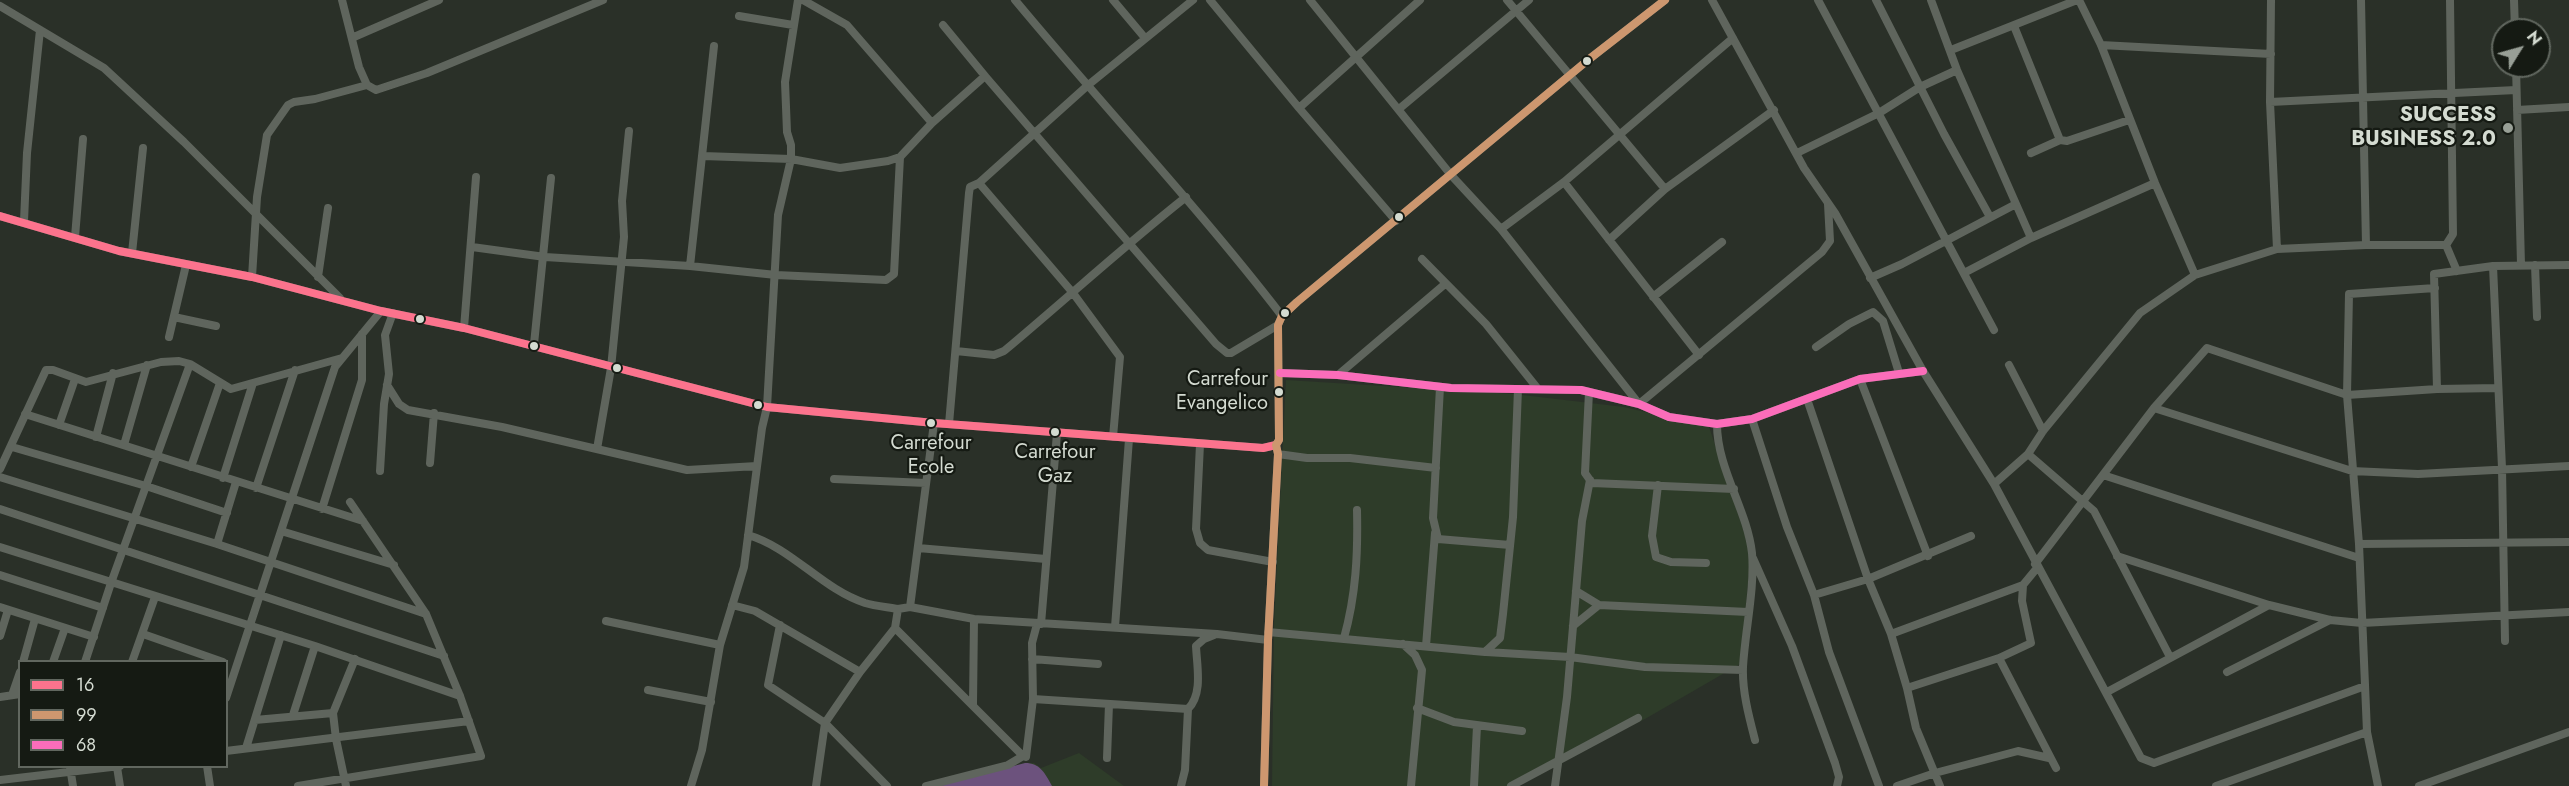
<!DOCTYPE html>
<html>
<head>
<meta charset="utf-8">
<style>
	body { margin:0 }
	#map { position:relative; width:2569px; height:786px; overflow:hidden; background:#2a3028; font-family:Jost,sans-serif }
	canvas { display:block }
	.legend { position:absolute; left:18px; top:660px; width:210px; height:108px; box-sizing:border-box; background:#151a13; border:2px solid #61675f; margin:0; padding:8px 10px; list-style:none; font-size:18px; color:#d4dbd1 }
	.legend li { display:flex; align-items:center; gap:12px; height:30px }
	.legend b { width:30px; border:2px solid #61675f }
	.north { position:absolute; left:2491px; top:18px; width:60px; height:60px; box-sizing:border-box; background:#151a13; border:2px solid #61675f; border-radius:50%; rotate:53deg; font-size:16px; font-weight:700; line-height:24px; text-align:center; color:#d4dbd1 }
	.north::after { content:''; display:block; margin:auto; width:21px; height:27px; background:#989f96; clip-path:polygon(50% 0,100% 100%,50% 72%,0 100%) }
</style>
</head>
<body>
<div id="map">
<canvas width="2569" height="786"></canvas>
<ul class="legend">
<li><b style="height:8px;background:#fc738d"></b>16</li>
<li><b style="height:8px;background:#cd976f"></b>99</li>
<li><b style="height:8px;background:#fb6dba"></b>68</li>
</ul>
<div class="north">N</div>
</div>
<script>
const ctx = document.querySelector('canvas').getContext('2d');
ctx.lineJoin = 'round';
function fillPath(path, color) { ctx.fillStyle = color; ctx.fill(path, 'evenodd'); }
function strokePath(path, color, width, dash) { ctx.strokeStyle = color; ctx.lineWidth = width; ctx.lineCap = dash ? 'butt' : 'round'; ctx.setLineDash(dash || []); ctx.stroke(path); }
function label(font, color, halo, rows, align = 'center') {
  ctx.font = font + ' Jost,sans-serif'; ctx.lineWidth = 4.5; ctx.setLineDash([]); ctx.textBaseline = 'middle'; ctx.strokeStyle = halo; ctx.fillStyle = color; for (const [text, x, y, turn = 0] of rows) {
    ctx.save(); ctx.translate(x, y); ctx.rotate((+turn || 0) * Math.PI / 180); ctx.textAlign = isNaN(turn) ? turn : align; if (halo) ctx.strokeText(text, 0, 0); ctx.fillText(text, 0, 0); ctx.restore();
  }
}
fillPath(new Path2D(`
	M1286 380 1514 394 1624 407 1709 427 1751 553 1740 664 1645 719 1509 786H1272L1274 625Z
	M1079 753 1124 786H938L1025 763H1034L1041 768Z`), '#2e3c29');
fillPath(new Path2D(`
	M1025 763C1040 763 1045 773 1052 786H938Z`), '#6c527d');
strokePath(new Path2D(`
	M342 0 359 67 367 85 376 90 427 73 603 0
	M803 0 847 25 932 123
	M1015 0C1103 106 1198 207 1282 316
	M1113 0 1145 38
	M1210 0 1299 108
	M1310 0 1451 175 1501 229 1639 404 1822 252 1830 241 1828 204
	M1507 0 1665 189
	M1712 0 1804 168 1835 213 1923 371 1994 484 2141 758 2154 763 2365 686
	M1818 0 1994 330
	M1876 0 1944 134 1990 217
	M1931 0 1957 70 2031 238
	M2079 0 2101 45 2155 183 2195 275
	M2271 0 2270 102 2277 249
	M2361 0 2366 245
	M2514 0 2515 30
	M0 6 104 68 184 142 340 298
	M739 16 793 25
	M943 25 985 76 1216 344 1227 353H1231L1278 325
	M2014 26 2060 140 2067 141 2129 120
	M354 37 439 0
	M2101 45 2271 54
	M1951 50 2077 0
	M2516 66 2521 265
	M2270 102 2516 90
	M1399 109 1529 0
	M2517 110 2569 107
	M1797 153 1879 113 1920 87 1957 70
	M2031 153 2060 140
	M703 156 791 159 840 168 888 161 900 157 932 123 985 76
	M1564 182 1699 355
	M979 183 1087 86 1193 0
	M0 216 119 251 252 277 381 311 464 328 767 407 934 423 1263 448 1276 445
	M24 221 27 153 40 30
	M1396 221 1299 108 1420 0
	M1501 229 1564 182 1733 38
	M75 237 83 139
	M1609 240 1665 189 1774 110
	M2446 245 2453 234 2450 0
	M2446 245 2457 271
	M472 247 545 257 690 266 776 275 886 280 894 274 900 157
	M132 253 143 148
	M1422 259 1486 324 1538 389
	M2535 265 2537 317
	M690 266 714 46
	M2493 266 2502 468 2505 641
	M1964 273 2031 238 2155 183
	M252 277 257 197 267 135 288 105 294 102 315 99 367 85
	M318 277 328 208
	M1870 278 1902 264 2016 204
	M1653 297 1722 242
	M174 317 216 326
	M464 328 476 177
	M169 337 186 265
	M534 344 551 178
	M1816 347 1849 324 1873 312 1883 321 1899 373
	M956 351 994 355 1004 351C1065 300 1124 246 1186 197
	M2009 365 2043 431
	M1280 373 1338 375 1451 388 1581 390 1639 404 1669 417 1717 424 1752 419 1860 379 1923 371
	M1338 375 1445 284
	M1860 379 1928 556
	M387 385 399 404 408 410 502 427 687 470 757 466
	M1440 387 1433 518 1438 539 1510 545
	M2437 389 2434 274 2493 266 2569 265
	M1589 392 1585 473 1592 483 1734 489
	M1807 399 1868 579 1891 634 1907 688 1916 728 1940 786
	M2154 408 2352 471 2418 474 2569 466
	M25 414 363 521
	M1752 419 1787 527 1814 595 1829 652 1879 786
	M949 424 969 193 970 187 979 183 1073 293 1120 357 1113 437
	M1717 424C1717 469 1747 509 1752 553 1755 588 1745 631 1743 667 1742 691 1749 717 1755 740
	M59 425 75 379
	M96 437 113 373
	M1200 444 1196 529 1200 543 1208 550 1273 562
	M124 445 147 365
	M12 447 146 486 227 513
	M597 449 611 368 624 237 622 201 629 131
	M1278 454 1307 458H1350L1436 468
	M2028 454 2094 511 2170 657
	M430 463 434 413
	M191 467 220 383
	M0 469 46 370H53L86 382 161 362 179 361 190 364 231 389 342 358
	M380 471 384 404 389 374 385 335 393 313
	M2103 475 2359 558
	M0 477 217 544 426 614
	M223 478 253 383
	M834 479 926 483
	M1994 484 2028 454 2043 431 2140 313 2195 275 2277 249 2366 245H2446
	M1658 485 1652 536 1656 557 1671 562 1706 563
	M256 488 295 370
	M0 509 444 656
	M322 509 362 380V334
	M281 531 394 565
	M748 535C792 548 822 589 865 603 875 606 887 607 898 609
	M217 544 236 482
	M2359 544 2569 542
	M0 547 315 646 460 696
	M918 548 1046 559
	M2117 556 2269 605
	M1753 558 1792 646 1835 763 1839 777 1837 786
	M2035 564 2154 408 2207 348 2347 395 2437 389 2498 388
	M0 575 103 608
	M1576 591 1599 605 1748 612
	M1814 595 1868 579 1971 536
	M732 605 755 611 860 672
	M0 607 94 637
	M910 607 974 619 1217 634 1268 640
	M606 621 720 645
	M1041 624 1057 433
	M780 625 768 685 825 723 887 786
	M1573 626 1599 605
	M1115 627 1129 439
	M895 628 1023 756
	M1268 632 1485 652 1500 638 1503 614 1513 517 1518 389
	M143 634 223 662
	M1891 634 2023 585 2037 568
	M0 636 8 610
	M1344 638C1356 595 1358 554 1357 510
	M1403 644 1415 655 1422 670 1411 786
	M1426 646 1435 533
	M1486 652 1570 657 1645 667 1743 670
	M1999 658 2056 768
	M1032 659 1098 664
	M23 662 35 619
	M53 662 65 628
	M85 662 111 583 190 364
	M132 662 155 597
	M2227 672 2330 620
	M1907 688 1999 658 2031 643 2022 601 2023 585
	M648 690 711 702
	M2107 692 2269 605 2330 620 2362 623 2569 612
	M12 695 20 672
	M0 697 20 694
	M226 698 335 367 381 311
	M1033 699 1188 709C1203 694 1197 667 1196 646L1204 639 1214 635
	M973 704 974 619
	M1417 708 1454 722 1522 731
	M293 715 315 646
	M255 720 333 713
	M246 748 281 635
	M226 751 469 721
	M1107 758 1109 704
	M207 766 210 786
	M70 767 73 786
	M117 767 120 786
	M0 780 120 766
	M298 786 481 756 460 696 426 614 350 502
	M346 786 336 739 333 713 355 659
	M691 786 702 750 720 645 744 567 762 428 767 407 778 215 791 159V145L787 132 785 82 798 0
	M816 786 825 723 860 672 895 628 898 609 910 607 934 423
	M926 786 1008 765 1023 756 1026 757 1033 699 1032 643 1037 624
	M1181 786 1185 770 1188 709
	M1264 786 1268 640 1278 454 1276 445 1279 440 1278 325 1282 316 1297 302 1588 60 1665 0
	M1474 786 1477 726
	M1511 786 1638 718
	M1555 786 1567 697 1582 521 1590 480
	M1897 786 1935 773 2018 751 2049 758
	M2216 786 2367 732
	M2378 786 2367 732 2359 544 2347 395 2349 294 2435 288
	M2419 786 2569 732`), '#5f655d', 8);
strokePath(new Path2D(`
	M0 216 119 251 252 277 381 311 464 328 767 407 934 423 1263 448 1276 445`), '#fc738d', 8);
strokePath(new Path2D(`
	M1264 786 1268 640 1278 454 1276 445 1279 440 1278 325 1282 316 1297 302 1588 60 1665 0`), '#cd976f', 8);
strokePath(new Path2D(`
	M1280 373 1338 375 1451 388 1581 390 1639 404 1669 417 1717 424 1752 419 1860 379 1923 371`), '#fb6dba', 8);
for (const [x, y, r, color] of [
	[1587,61,5,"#d4dbd1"],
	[2508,128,6,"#989f96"],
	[1399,217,5,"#d4dbd1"],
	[1285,313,5,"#d4dbd1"],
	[420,319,5,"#d4dbd1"],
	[534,346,5,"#d4dbd1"],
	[617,368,5,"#d4dbd1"],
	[1279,392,5,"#d4dbd1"],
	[758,405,5,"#d4dbd1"],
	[931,423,5,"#d4dbd1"],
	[1055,432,5,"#d4dbd1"]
]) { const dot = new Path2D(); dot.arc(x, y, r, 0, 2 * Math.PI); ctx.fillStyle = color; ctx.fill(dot); strokePath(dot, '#151a13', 2); }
label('20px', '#d4dbd1', '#151a13', [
	["Carrefour",1268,380,"right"],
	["Evangelico",1268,404,"right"],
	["Carrefour",931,444],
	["Ecole",931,468],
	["Carrefour",1055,453],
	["Gaz",1055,477]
]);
label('bold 21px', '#d4dbd1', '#151a13', [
	["SUCCESS",2496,116],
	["BUSINESS 2.0",2496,140]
], 'right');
</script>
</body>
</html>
